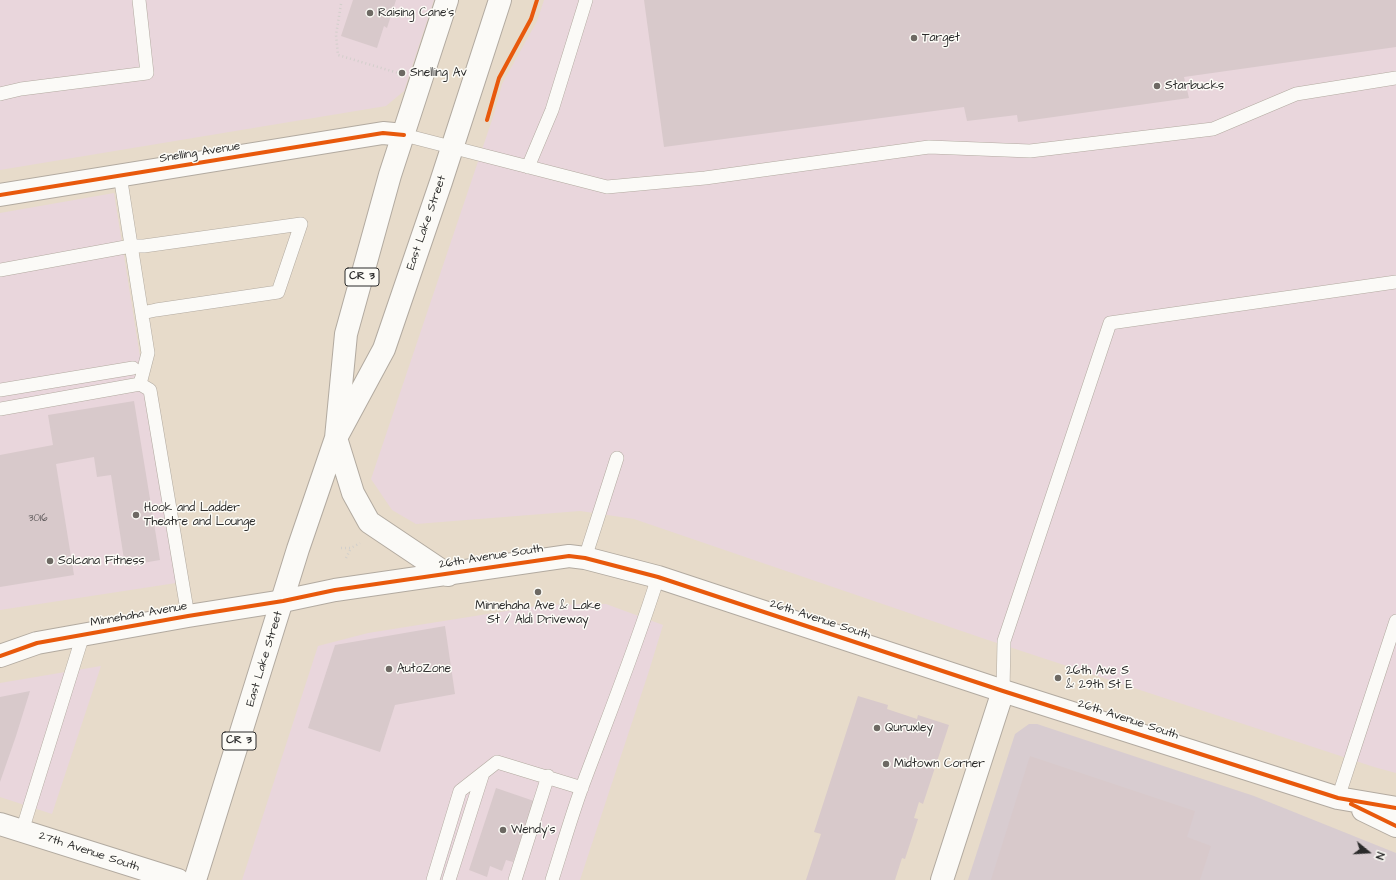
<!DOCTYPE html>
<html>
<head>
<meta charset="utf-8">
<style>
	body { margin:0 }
	#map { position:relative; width:1396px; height:880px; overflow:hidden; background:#e7dbca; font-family:"Architects Daughter",sans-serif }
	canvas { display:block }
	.north { position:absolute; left:1348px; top:832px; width:40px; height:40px; -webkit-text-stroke:3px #fdfcf7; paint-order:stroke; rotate:108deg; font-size:11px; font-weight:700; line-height:16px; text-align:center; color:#2b2b2b }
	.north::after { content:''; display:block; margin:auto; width:14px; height:18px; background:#2b2b2b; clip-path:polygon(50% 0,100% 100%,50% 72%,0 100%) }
</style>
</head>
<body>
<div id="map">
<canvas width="1396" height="880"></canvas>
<div class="north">N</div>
</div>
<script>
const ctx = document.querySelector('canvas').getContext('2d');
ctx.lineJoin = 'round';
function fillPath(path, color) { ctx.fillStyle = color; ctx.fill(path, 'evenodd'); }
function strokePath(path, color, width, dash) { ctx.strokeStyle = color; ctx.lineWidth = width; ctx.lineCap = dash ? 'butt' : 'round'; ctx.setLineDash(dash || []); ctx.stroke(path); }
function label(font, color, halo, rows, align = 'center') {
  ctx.font = font + ' "Architects Daughter",sans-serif'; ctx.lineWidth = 3; ctx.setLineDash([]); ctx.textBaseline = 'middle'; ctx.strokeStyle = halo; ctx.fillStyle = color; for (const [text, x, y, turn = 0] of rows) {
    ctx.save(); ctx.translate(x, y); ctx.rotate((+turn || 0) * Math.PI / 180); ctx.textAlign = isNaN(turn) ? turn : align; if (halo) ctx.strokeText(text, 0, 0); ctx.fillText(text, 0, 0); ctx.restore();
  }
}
fillPath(new Path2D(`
	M0 0H434L404 91 386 106 0 170Z
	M544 0H1396V773L1374 767 985 639 634 519 580 511 416 524 392 510 371 479 495 111 502 84 537 21Z
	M114 193 176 583 0 610V213Z
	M606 604 663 625 649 671 580 880H242L318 646 368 633 544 605Z
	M101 666 52 814 0 797V683Z`), '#e9d6dc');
fillPath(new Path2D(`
	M1029 724H1037L1254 796 1396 853V880H968L1015 734Z`), '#d8ccd0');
fillPath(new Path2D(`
	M353 0H396L387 28 384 26 377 48 341 36Z
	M644 0H1396V47L1184 77 1189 98 1018 122 1017 115 967 121 964 107 664 147Z
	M134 401 160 560 125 566 111 475 97 477 94 457 56 464 74 575 0 587V455L53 445 48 415Z
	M445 626 455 694 395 705 380 752 308 728 335 645Z
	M30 691 16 736 0 782V697Z
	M858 696 888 705 887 709 917 719 918 715 949 725 923 804 919 802 914 818 918 819 905 859 902 858 895 880H806L821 834 814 832Z
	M1030 756 1195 811 1187 837 1211 846 1200 880H991Z
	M496 788 534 801 513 862 506 860 502 871 490 866 487 877 469 870Z`), '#d8c9cb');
const lane = new Path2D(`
	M0 94 21 89 147 73 139 0
	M404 135 607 187 705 178 929 147 1030 151 1213 129 1296 94 1396 78
	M528 167 552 110 586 0
	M0 270 131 246H144L301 224 278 292 156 310 142 313
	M140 384 150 390 188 616
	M0 390 133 368
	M0 409 140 384 148 353 120 175
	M585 558 617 458
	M1003 691 1004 641 1110 323 1396 282
	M1338 798 1396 621
	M22 831 83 635
	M433 880 460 791 497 762 582 788
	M449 880 483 773
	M515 880 548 776
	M552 880C562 849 571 817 582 787 608 717 636 648 658 577`);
const street = new Path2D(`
	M0 195 383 133 404 135
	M0 824 178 880
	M942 880 1003 691`);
const secondary = new Path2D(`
	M0 656 37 643 188 616 283 601 335 590 569 556 585 558 658 577 1003 691 1338 798 1396 808
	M1363 810 1396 826`);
const primary = new Path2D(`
	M447 0 390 175 346 334 336 438 353 493 369 522 448 575
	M195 880 298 549 336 438 384 349 441 182 500 0`);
strokePath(lane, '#b2aaa0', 14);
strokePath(street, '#b2aaa0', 24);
strokePath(secondary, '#b2aaa0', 24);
strokePath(primary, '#b2aaa0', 24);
strokePath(new Path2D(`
	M341 4 336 35 338 55 398 73
	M341 548H351L360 543
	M346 558 351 548`), '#d2cfcb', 2.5, [1, 3]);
strokePath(lane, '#fbfaf7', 13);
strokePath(street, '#fbfaf7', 22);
strokePath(secondary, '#fbfaf7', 22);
strokePath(primary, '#fbfaf7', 22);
strokePath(new Path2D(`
	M487 120 499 78 531 19 537 0
	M0 195 383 133 404 135
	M0 656 37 643 188 616 283 601 335 590 569 556 585 558 658 577 1003 691 1338 798 1396 808
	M1351 804 1396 826`), '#e8590c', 4);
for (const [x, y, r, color] of [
	[370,13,4,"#6d6963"],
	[914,38,4,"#6d6963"],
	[402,73,4,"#6d6963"],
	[1157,86,4,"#6d6963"],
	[136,515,4,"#6d6963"],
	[50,561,4,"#6d6963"],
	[538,592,4,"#6d6963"],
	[389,669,4,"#6d6963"],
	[1058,678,4,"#6d6963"],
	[877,728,4,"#6d6963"],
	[886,764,4,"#6d6963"],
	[503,830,4,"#6d6963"]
]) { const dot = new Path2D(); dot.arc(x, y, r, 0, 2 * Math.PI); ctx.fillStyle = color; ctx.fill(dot); strokePath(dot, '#fdfcf7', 1.5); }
label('10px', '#565253', null, [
	["3016",38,519]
]);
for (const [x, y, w] of [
	[362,277,34],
	[239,741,34]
]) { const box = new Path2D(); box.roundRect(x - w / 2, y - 9, w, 18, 3); ctx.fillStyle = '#fdfcf7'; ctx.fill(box); strokePath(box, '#2b2b2b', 1); }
label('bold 11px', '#2b2b2b', null, [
	["CR 3",362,277],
	["CR 3",239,741]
]);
label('12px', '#2b2b2b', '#fdfcf7', [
	["Raising Cane's",378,13],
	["Target",922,38],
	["Snelling Av",410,73],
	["Starbucks",1165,86],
	["Hook and Ladder",144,508],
	["Theatre and Lounge",144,522],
	["Solcana Fitness",58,561],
	["Minnehaha Ave & Lake",538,606,"center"],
	["St / Aldi Driveway",538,620,"center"],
	["AutoZone",397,669],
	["26th Ave S",1066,671],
	["& 29th St E",1066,685],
	["Quruxley",885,728],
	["Midtown Corner",894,764],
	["Wendy's",511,830]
], 'left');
label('12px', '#2b2b2b', '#fdfcf7', [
	["Snelling Avenue",200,153,-9],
	["East Lake Street",427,223,-71],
	["26th Avenue South",491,557,-9],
	["Minnehaha Avenue",139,615,-10],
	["26th Avenue South",820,620,18],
	["East Lake Street",265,659,-73],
	["26th Avenue South",1128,720,18],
	["27th Avenue South",89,852,18]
]);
</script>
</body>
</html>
